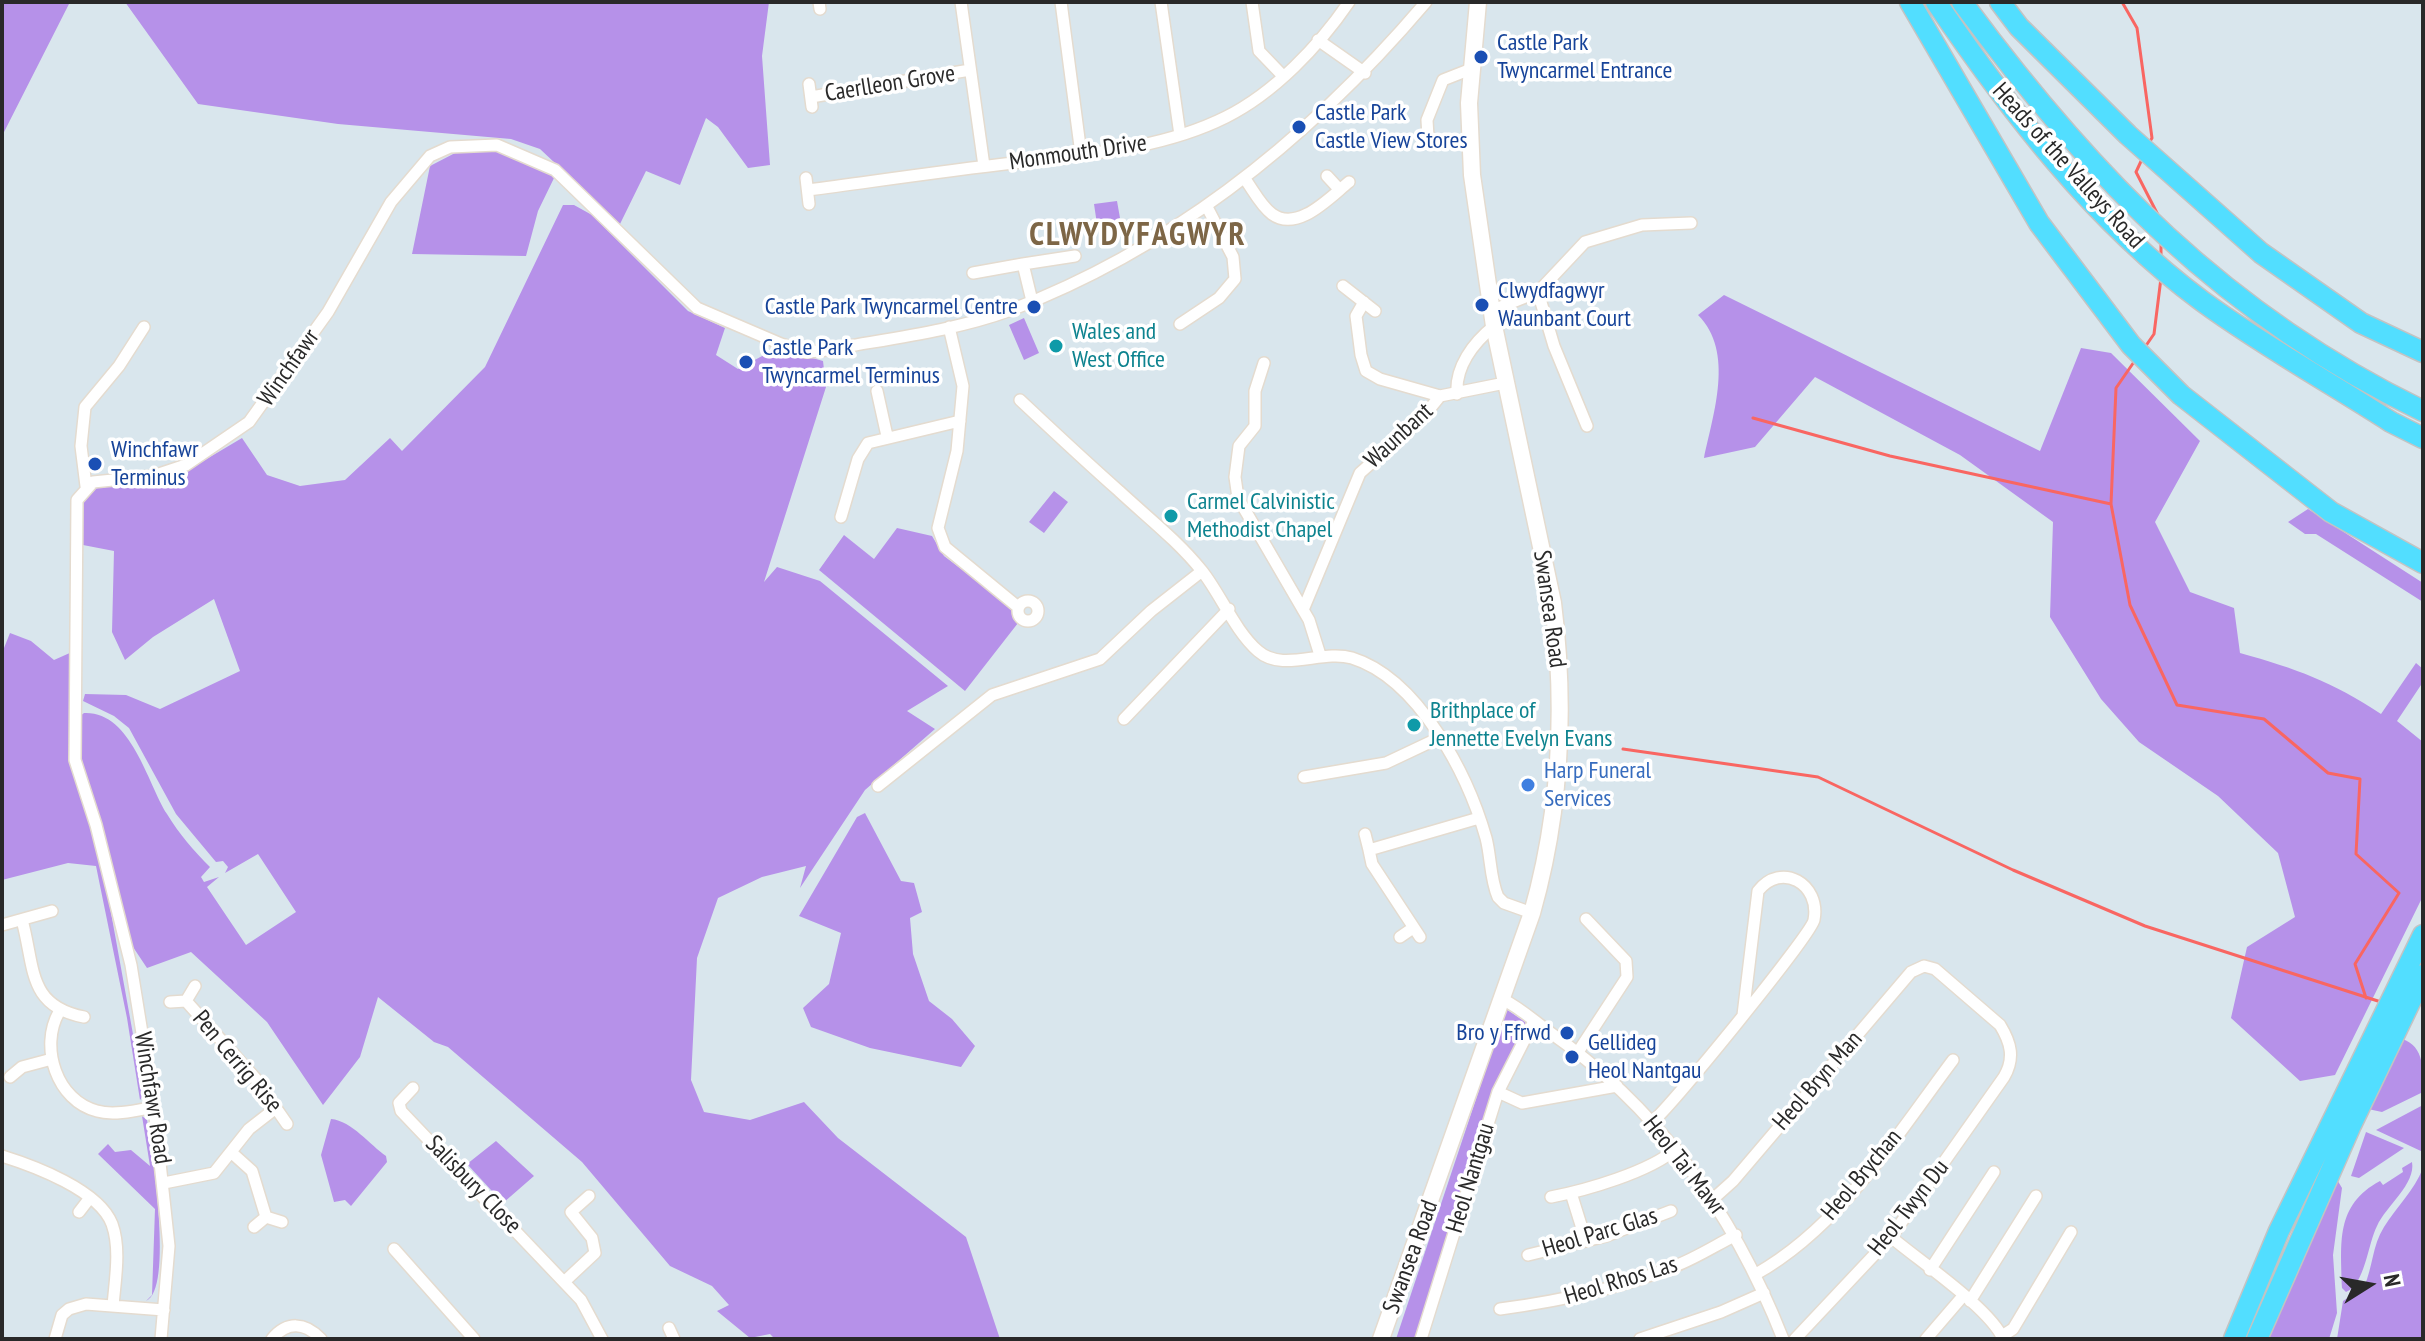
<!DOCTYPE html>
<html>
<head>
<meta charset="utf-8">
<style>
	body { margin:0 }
	#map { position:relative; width:2425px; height:1341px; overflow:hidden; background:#d9e6ed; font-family:"PT Sans Narrow",sans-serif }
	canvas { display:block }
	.frame { position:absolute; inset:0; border:4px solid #292929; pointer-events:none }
	.north { position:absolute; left:2329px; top:1245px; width:80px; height:80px; -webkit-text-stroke:6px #fff; paint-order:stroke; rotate:79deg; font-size:22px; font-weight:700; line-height:32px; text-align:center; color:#292929 }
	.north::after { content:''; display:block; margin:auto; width:28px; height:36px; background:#292929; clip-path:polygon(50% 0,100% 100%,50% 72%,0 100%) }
</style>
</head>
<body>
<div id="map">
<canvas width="2425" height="1341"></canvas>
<div class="frame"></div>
<div class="north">N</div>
</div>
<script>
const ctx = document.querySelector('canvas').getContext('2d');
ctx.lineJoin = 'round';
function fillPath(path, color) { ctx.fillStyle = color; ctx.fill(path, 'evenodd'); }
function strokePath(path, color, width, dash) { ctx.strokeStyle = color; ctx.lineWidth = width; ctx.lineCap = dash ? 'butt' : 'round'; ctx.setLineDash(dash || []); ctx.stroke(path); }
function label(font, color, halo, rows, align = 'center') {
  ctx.font = font + ' "PT Sans Narrow",sans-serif'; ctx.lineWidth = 7; ctx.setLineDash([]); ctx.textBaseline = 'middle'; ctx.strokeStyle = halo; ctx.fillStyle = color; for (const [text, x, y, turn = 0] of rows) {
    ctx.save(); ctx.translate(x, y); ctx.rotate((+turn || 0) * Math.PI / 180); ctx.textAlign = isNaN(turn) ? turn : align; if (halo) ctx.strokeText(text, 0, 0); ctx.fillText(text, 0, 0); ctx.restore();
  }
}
fillPath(new Path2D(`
	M2 2H70L2 136Z
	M125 2H769L762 56 770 165 748 168 718 127 706 118 680 185 646 171 620 224 540 149 511 139 338 124 198 104Z
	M480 149 503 151 555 176 538 211 526 256 412 254 430 166 457 152Z
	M1117 201 1120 218 1098 231 1094 204Z
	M563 205H574L592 215 688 311 725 328 716 355 738 369 777 348 823 361 826 387 764 582 777 567 820 581 948 686 907 711 935 729 865 790 800 888 806 866 762 877 718 898 697 958 691 1080 704 1112 750 1120 804 1102 838 1138 966 1237 1000 1339H775L770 1334 750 1338 717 1311 729 1305 712 1286 670 1266 582 1162 448 1047 434 1042 378 997 360 1057 323 1105 267 1022 191 952 147 968 129 941 80 767V716L84 713C131 711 147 782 167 814 179 834 194 851 210 867L201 877 204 882 219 877 207 887 246 945 296 912 258 854 225 873 228 867 223 861 216 862 176 814 129 728 114 716 83 701 85 694 126 695 160 709 240 671 214 599 153 637 125 660 112 632 114 551 83 545V499L90 489 173 479 242 438 267 475 300 486 345 480 390 438 402 451 485 367Z
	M1724 295 2040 451 2081 348 2111 353 2200 441 2155 522 2190 592 2234 608 2240 653C2297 669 2331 681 2381 714L2416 663 2423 669V682L2397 721 2423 742V896L2335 1075 2300 1081 2231 1018 2247 947 2295 917 2278 853 2218 796 2139 742 2101 699 2050 617 2053 522 1960 455 1815 377 1755 447 1704 458C1713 414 1735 352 1698 315Z
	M1024 318 1039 353 1024 360 1009 325Z
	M1054 491 1068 502 1044 533 1029 522Z
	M2308 509 2423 583V602L2316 534H2305L2288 522Z
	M897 528 932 536 944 556 1012 607 1013 617 1018 623 965 691 819 570 844 535 874 559Z
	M10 633 31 641 54 660 72 652 69 756 102 863 144 1095 140 1100 127 1018 96 866 68 863 2 880V653Z
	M865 813 901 881 914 883 922 912 910 918 913 954 929 1001 952 1019 975 1046 961 1067 870 1048 811 1027 803 1008 829 984 841 933 799 916 857 817Z
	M1506 1009 1528 1024 1492 1099 1416 1339H1396Z
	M2402 1039C2425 1046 2423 1071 2423 1092L2382 1112 2368 1109Z
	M2423 1105V1152L2376 1130Z
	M142 1116 147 1120C152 1149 174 1290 146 1301L152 1295 155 1209 98 1154 108 1144 115 1152 131 1150 150 1166Z
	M331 1119C352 1121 370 1145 386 1156L387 1162 351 1206 345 1200 334 1202 321 1155Z
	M2366 1132 2404 1148 2359 1178 2351 1176Z
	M496 1141 534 1176 503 1203 467 1164Z
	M2412 1162C2416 1184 2386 1206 2377 1226 2368 1243 2365 1285 2346 1292L2342 1288C2341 1243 2335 1205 2380 1181L2383 1185 2403 1172 2402 1168Z
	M2423 1168V1339H2337L2343 1301 2364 1287C2373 1267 2372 1246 2384 1227 2397 1206 2414 1191 2423 1168Z
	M2336 1178 2342 1188 2333 1255 2337 1313 2329 1339H2267Z`), '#b691e9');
strokePath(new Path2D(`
	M2122 2 2137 28 2152 138 2149 143
	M2143 157 2136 172 2158 215
	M2161 258V242
	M2145 347 2154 334 2161 278
	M2136 359 2116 388 2111 504 2130 605 2177 705 2264 719 2328 773 2360 779 2356 854 2399 893 2355 964 2366 998
	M1753 418 1890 456 2111 504
	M1623 749 1818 777 2013 870 2145 926 2381 1002`), '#f96662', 3);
const street = new Path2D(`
	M819 2 820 9
	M961 2 984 166
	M1061 2 1081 154
	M1161 2 1180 135
	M1252 2 1259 51 1283 76
	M1318 40 1365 73
	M809 84 812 107
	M811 97 970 70
	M1428 137 1427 120 1443 80 1471 69
	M1327 176 1339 189
	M806 178 809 204
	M1245 179C1253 190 1261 206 1272 214 1298 233 1331 196 1349 182
	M808 190C876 181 944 171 1013 163 1084 154 1160 150 1226 117 1274 93 1319 46 1349 2
	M973 273 1023 264
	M1343 286 1375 311
	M1538 292 1554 346 1587 426
	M1032 301 1023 264 1075 256
	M1364 302 1356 316 1361 355 1366 371 1380 379 1440 396 1505 383
	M1493 310 1538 292 1585 242 1642 225 1691 223
	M1180 324 1219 298 1235 279 1233 257 1207 207
	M949 327 963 386 957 451 938 528 945 547 1018 607
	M1264 363 1255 391V426L1239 446 1235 477 1238 498 1309 620 1320 655
	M877 391 887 436
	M1457 394C1455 367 1473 343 1494 326
	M1020 400C1053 431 1085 461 1119 491 1147 517 1178 541 1202 571 1221 595 1235 631 1258 651 1283 673 1322 649 1352 658 1419 679 1468 775 1486 838 1491 857 1490 879 1498 897L1504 903 1532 913
	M86 486 81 446 85 407 119 366 144 327
	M841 517 858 459 868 443 960 421
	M1018 611a10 10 0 1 1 20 0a10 10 0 1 1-20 0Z
	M1303 610 1360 473 1423 417 1440 396
	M1124 719 1229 609
	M1304 777 1386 763 1441 737
	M878 786 992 695 1100 659 1151 611 1202 571
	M1365 834 1369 850
	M22 920C35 967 27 1006 84 1017
	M2 925 52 911
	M1400 937 1413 928
	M1420 937 1372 864 1369 850 1479 818
	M1502 999C1519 1007 1533 1020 1548 1031 1659 1108 1734 1214 1783 1339
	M186 1001 255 1078 287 1124
	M170 1002 186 1001 195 986
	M59 1012C39 1047 57 1101 97 1111 114 1116 138 1110 154 1107
	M1578 1052 1627 977 1626 961 1586 919
	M10 1077 22 1067 52 1059
	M413 1088 399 1103 401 1111 581 1300 602 1339
	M1498 1092 1522 1103 1617 1086
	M1652 1122C1669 1109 1811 935 1814 920 1821 884 1781 861 1758 891L1743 1015
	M232 1153 252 1171 266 1217 282 1222
	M2 1156C34 1166 99 1190 112 1224 121 1249 115 1280 113 1306
	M164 1183 214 1173 249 1129 276 1108
	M1571 1193 1586 1241
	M1551 1197C1587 1190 1649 1172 1676 1149
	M1713 1199 1733 1181 1911 972 1924 966 1935 969 2000 1025C2011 1043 2015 1058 2004 1077L1891 1237 1795 1339
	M79 1212 89 1199
	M254 1227 266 1217
	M1891 1237C1918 1260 1991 1309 2003 1339
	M394 1249 474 1339
	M1528 1255 1606 1236 1671 1211
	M1930 1270 1994 1172
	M1756 1274C1841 1226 1896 1136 1953 1060
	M564 1282 595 1253 592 1238 571 1212 589 1196
	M1970 1301 2036 1196
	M1500 1309C1560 1301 1619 1289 1675 1266 1696 1258 1716 1245 1736 1235
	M669 1328 674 1339
	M2002 1336 2013 1329 2071 1232
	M55 1339 62 1315 69 1309 86 1304 164 1310
	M161 1339 169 1246 154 1107 131 965 96 825 75 760 77 500 93 482 153 476 186 465 249 422 328 312 391 202 430 156 450 147 497 145 555 170 697 308 781 344 806 352 821 351C884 339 951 332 1011 310 1176 247 1313 135 1426 2
	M272 1339C287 1321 305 1322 321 1339
	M1421 1339 1498 1092 1534 1021
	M1640 1339 1721 1312 1764 1293
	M1926 1339 1963 1296`);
const secondary = new Path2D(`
	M1381 1339 1532 913C1561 811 1566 708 1553 603L1494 326 1472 175 1469 103 1478 2`);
const highway = new Path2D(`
	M1910 2 2039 223 2131 345 2181 395 2331 512 2423 563
	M1936 2C2011 112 2094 221 2202 301 2262 345 2329 382 2391 422L2423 438
	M1962 2C2090 176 2226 316 2423 411
	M2000 2 2019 27 2128 135 2261 253 2361 323 2423 352
	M2234 1339 2279 1231 2423 935
	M2257 1339 2351 1125 2423 975`);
strokePath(street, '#e4dbcf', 14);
strokePath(secondary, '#e4dbcf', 19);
strokePath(highway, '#c3c3c3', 23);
strokePath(street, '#fff', 11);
strokePath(secondary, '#fff', 16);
strokePath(highway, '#52deff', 20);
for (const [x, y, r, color] of [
	[1481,57,8,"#1a4fb4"],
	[1299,127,8,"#1a4fb4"],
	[1482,305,8,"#1a4fb4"],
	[1034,307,8,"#1a4fb4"],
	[1056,346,8,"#0f9aa8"],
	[746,362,8,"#1a4fb4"],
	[95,464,8,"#1a4fb4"],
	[1171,516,8,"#0f9aa8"],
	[1414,725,8,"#0f9aa8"],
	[1528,785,8,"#3f7fe0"],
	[1567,1033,8,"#1a4fb4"],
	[1572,1057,8,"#1a4fb4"]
]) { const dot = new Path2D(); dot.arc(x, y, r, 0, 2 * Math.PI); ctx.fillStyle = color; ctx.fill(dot); strokePath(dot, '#fff', 3); }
label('24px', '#164399', '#fff', [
	["Castle Park",1497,43],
	["Twyncarmel Entrance",1497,71],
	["Castle Park",1315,113],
	["Castle View Stores",1315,141],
	["Clwydfagwyr",1498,291],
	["Waunbant Court",1498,319],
	["Castle Park Twyncarmel Centre",1018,307,"right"],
	["Castle Park",762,348],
	["Twyncarmel Terminus",762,376],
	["Winchfawr",111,450],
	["Terminus",111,478],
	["Bro y Ffrwd",1551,1033,"right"],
	["Gellideg",1588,1043],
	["Heol Nantgau",1588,1071]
], 'left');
label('24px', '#292929', '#fff', [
	["Caerlleon Grove",890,84,-9],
	["Monmouth Drive",1078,153,-8],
	["Heads of the Valleys Road",2068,166,48],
	["Winchfawr",289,368,-55],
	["Waunbant",1399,436,-43],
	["Swansea Road",1549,609,82],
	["Pen Cerrig Rise",237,1062,50],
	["Heol Bryn Man",1818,1081,-49],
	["Winchfawr Road",152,1098,81],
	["Heol Tai Mawr",1684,1166,52],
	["Heol Brychan",1862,1175,-50],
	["Heol Nantgau",1471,1178,-73],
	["Salisbury Close",473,1185,46],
	["Heol Twyn Du",1909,1208,-52],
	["Heol Parc Glas",1600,1233,-17],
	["Swansea Road",1411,1257,-70],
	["Heol Rhos Las",1621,1281,-17]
]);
label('24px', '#0d838f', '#fff', [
	["Wales and",1072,332],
	["West Office",1072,360],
	["Carmel Calvinistic",1187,502],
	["Methodist Chapel",1187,530],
	["Brithplace of",1430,711],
	["Jennette Evelyn Evans",1430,739]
], 'left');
label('24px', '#366cbe', '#fff', [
	["Harp Funeral",1544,771],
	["Services",1544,799]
], 'left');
ctx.letterSpacing = '2px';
label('bold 32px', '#7d6646', '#fff', [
	["CLWYDYFAGWYR",1138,236]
]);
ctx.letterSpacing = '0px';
</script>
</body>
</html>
